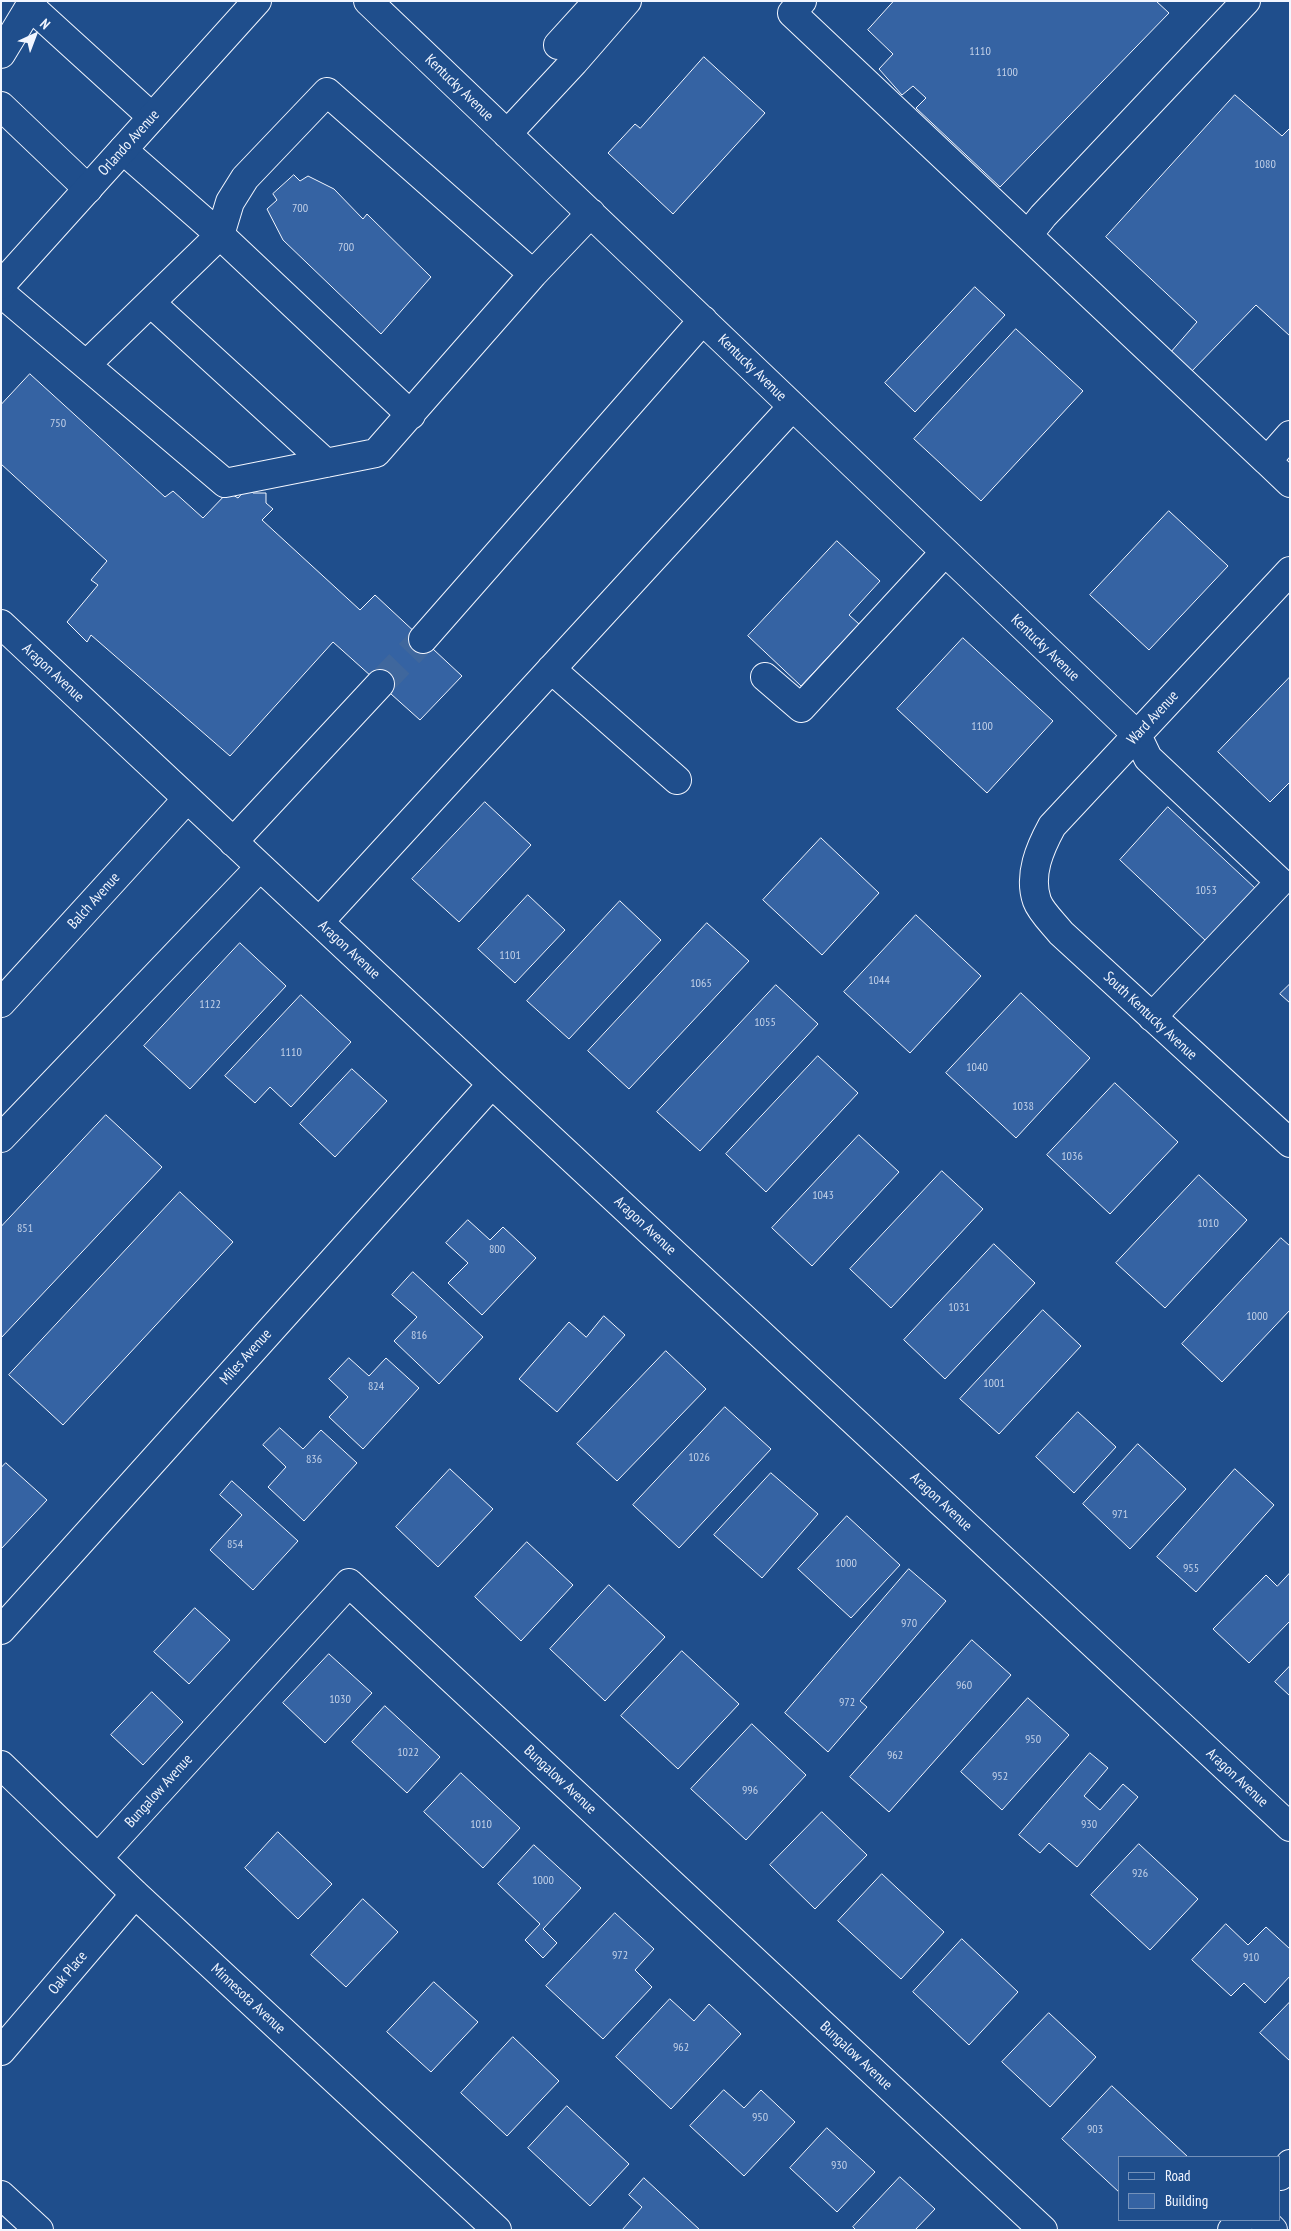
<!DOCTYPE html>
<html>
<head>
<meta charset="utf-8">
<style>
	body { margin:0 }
	#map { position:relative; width:1291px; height:2231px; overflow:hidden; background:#1f4e8c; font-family:"PT Sans Narrow",sans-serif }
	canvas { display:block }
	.frame { position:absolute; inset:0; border:2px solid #f2f6ff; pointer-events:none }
	.legend { position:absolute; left:1118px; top:2156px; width:162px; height:65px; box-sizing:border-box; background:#1f4e8c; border:1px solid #7391ba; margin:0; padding:6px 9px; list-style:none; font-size:15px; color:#f2f6ff }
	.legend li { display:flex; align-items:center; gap:10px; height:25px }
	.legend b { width:25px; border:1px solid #7391ba }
	.north { position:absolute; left:10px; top:10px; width:50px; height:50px; -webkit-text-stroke:4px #1f4e8c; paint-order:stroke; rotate:43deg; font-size:14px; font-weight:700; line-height:20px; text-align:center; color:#f2f6ff }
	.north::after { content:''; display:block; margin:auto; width:18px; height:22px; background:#f2f6ff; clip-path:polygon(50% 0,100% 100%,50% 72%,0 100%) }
</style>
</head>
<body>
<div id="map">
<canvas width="1291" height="2231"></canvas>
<div class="frame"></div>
<ul class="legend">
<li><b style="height:6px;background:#1f4e8c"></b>Road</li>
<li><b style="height:14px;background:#3563a3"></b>Building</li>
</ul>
<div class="north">N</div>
</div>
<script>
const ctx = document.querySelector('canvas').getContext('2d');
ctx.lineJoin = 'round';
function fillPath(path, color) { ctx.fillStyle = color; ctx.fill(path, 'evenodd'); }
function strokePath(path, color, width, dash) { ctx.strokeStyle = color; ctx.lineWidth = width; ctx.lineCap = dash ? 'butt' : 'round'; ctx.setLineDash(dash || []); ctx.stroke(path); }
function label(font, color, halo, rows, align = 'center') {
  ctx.font = font + ' "PT Sans Narrow",sans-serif'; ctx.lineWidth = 4; ctx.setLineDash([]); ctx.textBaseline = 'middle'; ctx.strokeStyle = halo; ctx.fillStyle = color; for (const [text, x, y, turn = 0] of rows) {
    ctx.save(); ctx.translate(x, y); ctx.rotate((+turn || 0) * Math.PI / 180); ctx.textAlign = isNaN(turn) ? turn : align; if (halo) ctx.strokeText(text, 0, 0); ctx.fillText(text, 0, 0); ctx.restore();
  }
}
const building = new Path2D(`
	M894 1H1156L1169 13 1000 187 916 108 926 98 913 86 902 95 879 69 893 54 868 30Z
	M704 57 765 113 673 214 608 153 635 124 640 128Z
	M1235 95 1282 136 1290 128V336L1256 305 1189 374 1170 353 1197 322 1106 237Z
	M294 175 300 181 308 176 334 189 363 219 367 214 431 277 381 334 283 240 267 209 277 200 273 194Z
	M975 287 1005 315 915 412 885 383Z
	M1016 329 1083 391 981 501 914 439Z
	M30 374 165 497 173 491 203 518 228 492 238 498 248 487 253 493H266V503L273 509 262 520 360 610 375 595 462 676 420 720 333 642 230 756 91 635 87 642 67 622 98 585 91 580 107 561 1 464V405Z
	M1169 511 1228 566 1149 650 1090 595Z
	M837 541 880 581 849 615 859 624 801 686 748 636Z
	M963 638 1053 721 987 793 897 709Z
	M1290 677V782L1270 802 1218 752Z
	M485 802 531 845 459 922 412 879Z
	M1168 807 1256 889 1207 942 1120 860Z
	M821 838 879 893 822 955 763 900Z
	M528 895 565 930 515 983 478 949Z
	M620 901 661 940 569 1039 527 1001Z
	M916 915 981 976 910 1053 844 992Z
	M707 923 749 961 629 1089 588 1051Z
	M240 943 286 986 190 1089 144 1046Z
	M1290 984V1003L1280 994Z
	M776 985 818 1024 700 1151 657 1112Z
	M1021 993 1090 1058 1016 1138 946 1073Z
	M301 995 351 1042 291 1107 270 1087 255 1103 225 1076Z
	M818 1056 858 1093 766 1192 726 1154Z
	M352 1069 387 1101 335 1157 300 1124Z
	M1115 1083 1178 1142 1110 1214 1047 1155Z
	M106 1115 162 1167 1 1338V1227Z
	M859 1135 899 1172 812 1266 772 1228Z
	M942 1171 983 1209 891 1308 850 1269Z
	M1199 1175 1247 1220 1165 1308 1116 1263Z
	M180 1192 233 1242 63 1425 9 1375Z
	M468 1220 490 1240 503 1227 536 1258 482 1315 448 1283 468 1263 446 1243Z
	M1281 1238 1290 1246V1310L1222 1382 1182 1344Z
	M994 1244 1035 1283 945 1379 904 1340Z
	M413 1272 483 1337 439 1384 394 1341 417 1317 392 1295Z
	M1043 1310 1081 1346 999 1434 960 1399Z
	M604 1316 625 1335 557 1412 519 1379 569 1322 586 1337Z
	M666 1351 706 1389 617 1481 577 1444Z
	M349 1358 369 1376 386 1358 419 1388 363 1449 329 1417 348 1397 329 1379Z
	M725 1407 771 1449 679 1548 633 1505Z
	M1078 1412 1116 1447 1074 1493 1036 1457Z
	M280 1428 303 1449 321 1430 357 1463 304 1521 268 1487 286 1467 263 1445Z
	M1138 1444 1186 1489 1130 1549 1083 1504Z
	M6 1463 47 1500 1 1549V1468Z
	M450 1469 493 1509 438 1567 396 1527Z
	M1235 1469 1274 1505 1196 1592 1157 1557Z
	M771 1473 818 1514 762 1578 714 1535Z
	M232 1481 298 1541 253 1590 210 1550 242 1515 220 1495Z
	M847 1516 900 1565 851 1618 798 1569Z
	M527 1542 573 1585 521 1641 475 1597Z
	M909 1569 946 1601 860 1701 867 1707 828 1752 785 1713Z
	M1290 1573V1621L1249 1663 1213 1629 1266 1575 1277 1586Z
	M609 1585 665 1637 605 1701 550 1649Z
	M195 1608 230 1640 189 1684 154 1652Z
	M972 1640 1011 1675 889 1812 850 1777Z
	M682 1651 739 1704 678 1769 621 1716Z
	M329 1654 372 1693 325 1743 283 1703Z
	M1290 1666V1696L1275 1682Z
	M152 1692 183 1722 143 1765 111 1735Z
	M1028 1698 1069 1735 1002 1810 961 1772Z
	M385 1706 440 1757 407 1793 352 1742Z
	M752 1724 806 1775 746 1840 691 1789Z
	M1090 1753 1108 1768 1084 1796 1100 1810 1123 1784 1138 1797 1077 1867 1049 1843 1040 1853 1019 1835Z
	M461 1773 520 1828 483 1868 424 1812Z
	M822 1812 867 1855 815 1909 770 1865Z
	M278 1832 332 1884 298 1919 245 1868Z
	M1139 1844 1198 1899 1150 1950 1091 1895Z
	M534 1845 581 1888 543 1929 557 1943 543 1958 525 1940 540 1924 498 1884Z
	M882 1874 944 1932 901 1979 838 1921Z
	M363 1899 398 1932 346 1987 311 1955Z
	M615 1913 654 1949 635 1970 652 1987 603 2039 546 1986Z
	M1226 1924 1248 1945 1266 1927 1290 1949V1976L1265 2003 1244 1983 1231 1996 1192 1960Z
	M962 1939 1018 1992 969 2045 913 1992Z
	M434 1982 478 2022 431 2072 387 2032Z
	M670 1999 694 2021 709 2004 741 2034 671 2109 616 2057Z
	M1290 2002V2061L1260 2033Z
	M1049 2013 1096 2057 1050 2107 1002 2062Z
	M513 2037 559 2081 507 2136 461 2093Z
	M1112 2086 1188 2157H1120V2193L1062 2139Z
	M724 2090 744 2108 761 2090 795 2122 744 2176 690 2126Z
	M567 2106 629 2164 590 2206 528 2148Z
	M827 2128 875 2172 837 2212 790 2168Z
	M900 2177 935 2209 915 2230H856L853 2227Z
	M644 2178 700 2230H622L642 2207 629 2195Z`);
fillPath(building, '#3563a3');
strokePath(building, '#f2f6ff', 1);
strokePath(new Path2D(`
	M380 684 423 639`), '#3f679d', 28, [28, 14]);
const minor = new Path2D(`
	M368 1 1137 735 1148 758 1280 882 1152 1017
	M802 1 792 13 1267 461
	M30 6 152 117
	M558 45 598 1
	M1 54 33 1
	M1 106 88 189
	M507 134 574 62 627 1
	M123 150 220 235 411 415
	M1028 235 1043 216 1246 1
	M1 293 225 483 376 453 533 274 591 213
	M151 303 326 463
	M87 364 220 235 230 202 245 178 327 92 533 274
	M1290 435 1267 461 1290 483
	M1290 571 1052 826C1040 848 1028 875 1037 901 1041 912 1054 924 1061 933L1290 1143
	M1 624 492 1084 1290 1827
	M423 639 703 320
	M551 669 677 780
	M765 677 801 708 945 552
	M233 842 380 684
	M319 922 792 407
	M1 1003 187 799
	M1 1138 260 867
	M1 1630 492 1084
	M1 1765 135 1894 497 2230
	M98 1858 349 1583 1043 2230
	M1 2051 135 1894
	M1280 2176 1290 2164
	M1 2195 39 2230
	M1263 2220 1273 2230
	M1232 2230 1241 2220`);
const major = new Path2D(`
	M1 285 257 1`);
strokePath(minor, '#f2f6ff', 30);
strokePath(major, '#f2f6ff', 30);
strokePath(minor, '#1f4e8c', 28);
strokePath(major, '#1f4e8c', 28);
label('12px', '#c3d1e8', null, [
	["1110",980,52],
	["1100",1007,73],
	["1080",1265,165],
	["700",300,209],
	["700",346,248],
	["750",58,424],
	["1100",982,727],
	["1053",1206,891],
	["1101",510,956],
	["1044",879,981],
	["1065",701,984],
	["1122",210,1005],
	["1055",765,1023],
	["1110",291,1053],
	["1040",977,1068],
	["1038",1023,1107],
	["1036",1072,1157],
	["1043",823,1196],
	["1010",1208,1224],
	["851",25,1229],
	["800",497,1250],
	["1031",959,1308],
	["1000",1257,1317],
	["816",419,1336],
	["1001",994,1384],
	["824",376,1387],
	["1026",699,1458],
	["836",314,1460],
	["971",1120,1515],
	["854",235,1545],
	["1000",846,1564],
	["955",1191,1569],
	["970",909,1624],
	["960",964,1686],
	["1030",340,1700],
	["972",847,1703],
	["950",1033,1740],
	["1022",408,1753],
	["962",895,1756],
	["952",1000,1777],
	["996",750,1791],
	["1010",481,1825],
	["930",1089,1825],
	["926",1140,1874],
	["1000",543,1881],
	["972",620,1956],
	["910",1251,1958],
	["962",681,2048],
	["950",760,2118],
	["903",1095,2130],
	["930",839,2166]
]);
label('15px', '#f2f6ff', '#1f4e8c', [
	["Kentucky Avenue",459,88,44],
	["Orlando Avenue",129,143,-48],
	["Kentucky Avenue",752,368,44],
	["Kentucky Avenue",1045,648,44],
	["Aragon Avenue",53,673,43],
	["Ward Avenue",1153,718,-47],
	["Balch Avenue",94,901,-48],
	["Aragon Avenue",349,950,43],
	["South Kentucky Avenue",1150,1016,43],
	["Aragon Avenue",645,1226,43],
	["Miles Avenue",246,1357,-48],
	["Aragon Avenue",941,1502,43],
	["Aragon Avenue",1237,1778,43],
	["Bungalow Avenue",560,1780,43],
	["Bungalow Avenue",159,1791,-48],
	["Oak Place",68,1973,-50],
	["Minnesota Avenue",248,1999,43],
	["Bungalow Avenue",856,2056,43]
]);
</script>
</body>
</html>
